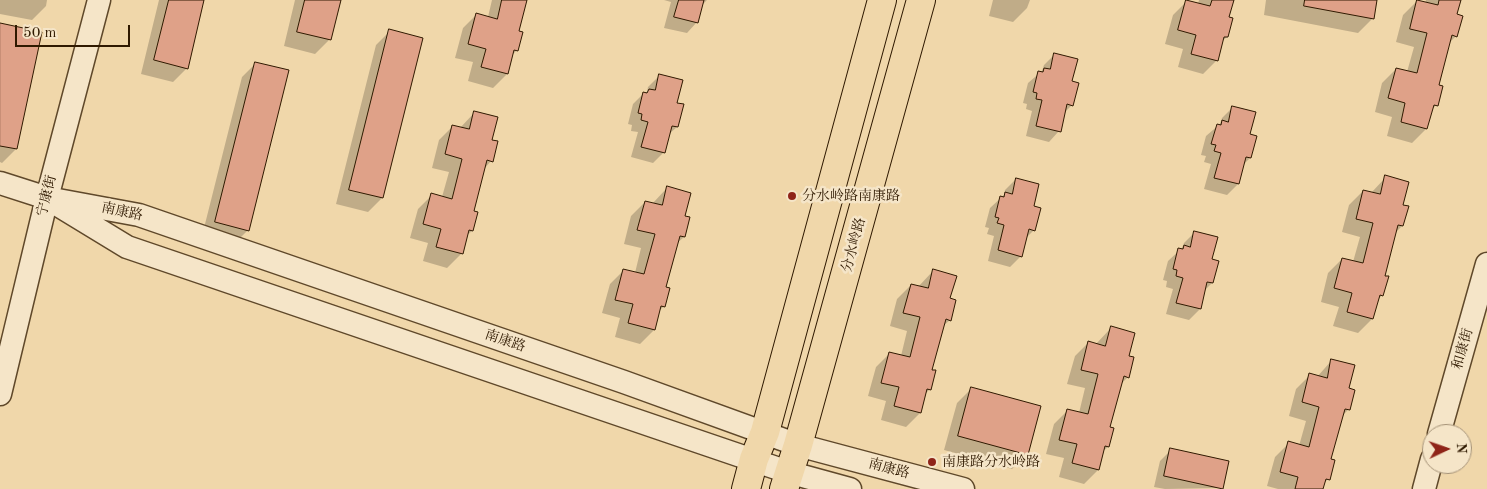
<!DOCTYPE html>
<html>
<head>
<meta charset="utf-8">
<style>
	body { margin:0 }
	#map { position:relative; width:1487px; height:489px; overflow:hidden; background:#f0d7aa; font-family:"Old Standard TT",serif }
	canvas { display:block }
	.north { position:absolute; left:1422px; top:424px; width:50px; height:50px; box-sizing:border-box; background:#f5e5c8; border:1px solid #a69378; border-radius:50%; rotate:87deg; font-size:14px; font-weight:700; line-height:20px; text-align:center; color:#2f1900 }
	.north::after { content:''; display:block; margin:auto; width:18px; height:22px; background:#8f2418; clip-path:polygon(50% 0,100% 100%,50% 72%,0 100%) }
	.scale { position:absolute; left:15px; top:25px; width:115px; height:22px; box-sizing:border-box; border:2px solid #2f1900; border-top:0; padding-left:6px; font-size:15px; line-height:18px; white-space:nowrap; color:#2f1900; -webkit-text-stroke:4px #f5e5c8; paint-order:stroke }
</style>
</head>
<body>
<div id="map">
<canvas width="1487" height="489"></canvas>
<div class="north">N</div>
<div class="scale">50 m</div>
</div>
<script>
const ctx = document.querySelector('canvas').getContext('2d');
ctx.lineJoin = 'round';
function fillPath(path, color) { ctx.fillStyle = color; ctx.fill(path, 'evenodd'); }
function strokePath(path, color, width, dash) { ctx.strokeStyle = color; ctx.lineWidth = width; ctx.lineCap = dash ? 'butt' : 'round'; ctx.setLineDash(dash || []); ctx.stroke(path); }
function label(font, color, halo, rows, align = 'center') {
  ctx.font = font + ' "Old Standard TT","Noto Serif SC",serif'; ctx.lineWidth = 5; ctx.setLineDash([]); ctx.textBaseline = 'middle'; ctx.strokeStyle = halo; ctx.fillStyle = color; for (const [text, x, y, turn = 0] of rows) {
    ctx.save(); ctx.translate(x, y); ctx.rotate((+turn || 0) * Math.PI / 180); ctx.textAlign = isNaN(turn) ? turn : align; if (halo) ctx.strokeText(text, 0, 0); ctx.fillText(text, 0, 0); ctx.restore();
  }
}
fillPath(new Path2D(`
	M0 0H47L46 6 32 20 0 14Z
	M159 0H203L187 68 173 82 141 74Z
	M295 0H339L329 40 315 54 284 46Z
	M492 0H526L518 31 517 50 511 56 507 74 493 88 468 81 473 62 455 58 463 28 477 14 488 17Z
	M664 0H707L702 5 697 22 687 33 664 28 671 2Z
	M993 0H1030L1027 8 1013 22 989 16Z
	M1199 0H1233L1228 18 1227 37 1221 42 1217 60 1203 74 1178 67 1183 49 1165 44 1173 15 1187 1 1198 4Z
	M1266 0H1376L1372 19 1358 33 1264 15Z
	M1426 0H1460L1456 15V36L1449 43 1437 86 1436 105 1431 111 1426 129 1412 143 1387 136 1392 117 1375 112 1382 83 1396 69 1407 72 1414 47 1396 42 1403 15 1417 1 1425 3Z
	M0 24 16 149 2 163 0 162Z
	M390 31 382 198 368 212 336 204 376 45Z
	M1054 55 1071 82 1072 105 1064 113 1059 131 1049 142 1026 136 1032 111 1026 109 1027 104 1023 103 1028 83 1042 71 1044 65Z
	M256 63 248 230 234 244 202 236 242 77Z
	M659 76 676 104 677 127 669 134 664 152 653 163 631 157 638 132 631 131 632 125 628 124 633 104 644 93 647 92 648 87Z
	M1233 107 1249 135 1250 158 1242 166 1238 184 1227 195 1204 189 1211 164 1204 162 1206 156 1201 155 1206 136 1220 124 1222 118Z
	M475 112 491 141V161L484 169 473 212 472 231 466 236 461 254 447 268 423 261 428 243 410 238 418 209 432 195 442 197 449 172 432 168 439 140 453 126 460 128Z
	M1386 177 1402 205V226L1395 233 1383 276 1382 295 1377 301 1372 319 1358 333 1333 326 1339 307 1321 302 1328 273 1342 259 1353 262 1360 237 1342 232 1349 205 1363 191 1371 193Z
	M1016 179 1032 207 1034 230 1026 238 1021 256 1010 267 988 261 994 236 987 234 989 228 985 227 990 208 1004 195 1005 190Z
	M667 188 683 217 689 218 684 237 676 244 665 287 664 306 658 312 654 330 640 344 615 337 620 318 602 313 610 284 624 270 635 273 641 248 624 244 631 216 645 202 652 204Z
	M1195 232 1211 260 1217 262 1212 283 1204 291 1200 309 1189 320 1166 314 1173 289 1166 287 1167 281 1163 280 1168 261 1182 248 1184 243Z
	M933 271 949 299 950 320 942 327 931 371 930 389 924 395 920 413 906 427 881 420 886 401 868 396 876 367 890 353 901 356 907 331 890 326 897 299 911 285 918 287Z
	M1111 328 1128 377 1120 385 1109 428 1108 447 1102 452 1098 470 1084 484 1059 477 1064 458 1046 454 1054 424 1068 410 1079 413 1085 388 1067 384 1075 356 1089 342 1096 344Z
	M1332 360 1348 389 1349 409 1341 417 1330 460 1328 479 1323 484 1322 489H1278L1267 486 1275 457 1289 443 1299 446 1306 421 1289 416 1296 389 1310 375 1317 377Z
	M971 389 1039 407 1026 455 1012 469 944 450 957 403Z
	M1171 450 1221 488 1165 489 1154 487 1160 461Z`), '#0003');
const building = new Path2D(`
	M169 0H204L188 69 154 60Z
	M305 0H341L331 40 297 32Z
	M502 0H527L519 31 523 32 518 51 514 50 508 74 481 67 486 49 468 44 476 13 497 19Z
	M679 0H704L698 23 674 17Z
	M1186 0 1210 6 1212 0H1234L1229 17 1233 18 1228 37H1224L1218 61 1191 54 1196 35 1178 30Z
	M1305 0H1377L1374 19 1304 6Z
	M1417 0 1438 5 1439 0H1461L1457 14 1463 16 1457 37 1452 35 1439 85 1443 86 1438 106 1434 105 1427 129 1401 122 1405 103 1388 98 1396 68 1417 73 1427 33 1410 29Z
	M0 23 42 32 17 149 0 146Z
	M389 29 423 38 383 198 349 190Z
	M1054 53 1078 59 1072 81 1079 83 1073 106 1067 104 1061 132 1036 126 1042 100 1036 99 1037 93 1033 92 1038 71 1043 72 1044 68 1050 69Z
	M255 62 289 70 249 231 215 222Z
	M659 74 683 80 677 103 684 104 678 127 672 126 665 153 641 147 648 122 641 120 642 114 638 113 643 92 647 93 649 89 655 90Z
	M1232 106 1256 112 1250 134 1257 136 1251 158 1246 157 1239 184 1214 178 1221 153 1214 151 1216 145 1211 144 1217 124 1221 125 1222 120 1228 122Z
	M474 111 498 117 492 140 498 141 493 162 487 160 474 211 478 212 473 231 469 230 463 254 436 247 441 229 423 224 431 193 452 199 462 159 445 154 452 125 469 129Z
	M1385 175 1409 182 1403 205 1409 206 1403 226 1398 225 1385 276H1389L1383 296 1380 295 1373 319 1347 312 1352 293 1334 288 1342 258 1363 263 1373 223 1356 219 1363 190 1380 194Z
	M1016 178 1039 184 1034 206 1041 208 1035 231 1029 229 1022 257 998 250 1004 225 997 223 999 218 995 217 1000 196 1004 197 1005 192 1012 194Z
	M667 186 691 193 685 216 690 217 685 237 680 236 666 287 670 288 665 307 661 306 655 330 628 323 633 304 615 300 623 269 644 274 655 234 637 230 645 201 662 205Z
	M1194 231 1218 237 1212 259 1219 261 1213 283 1207 282 1201 309 1176 303 1183 278 1176 276 1177 270 1173 269 1178 248 1183 249 1184 245 1190 247Z
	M933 269 957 276 950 298 956 300 951 321 946 319 932 370H936L931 390 927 389 921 413 894 406 899 387 881 383 889 352 910 357 920 317 903 313 911 284 928 288Z
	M1111 326 1135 333 1129 356 1134 357 1129 378 1124 376 1110 427 1114 428 1109 447 1105 446 1099 470 1072 463 1077 444 1059 440 1067 409 1088 414 1098 374 1081 370 1088 341 1105 346Z
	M1331 359 1355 365 1349 388 1355 390 1350 410 1345 409 1331 459 1335 460 1330 480 1326 479 1323 489H1295L1298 477 1280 472 1288 441 1309 447 1319 407 1302 402 1309 373 1327 378Z
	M971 387 1041 406 1028 455 958 436Z
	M1170 448 1229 461 1223 489 1164 476Z`);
fillPath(building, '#dfa188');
strokePath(building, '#2f1900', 1);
const tertiary = new Path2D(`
	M0 183 47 198 139 215 624 382 798 445 963 489
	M58 205 127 247 788 472 850 489
	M0 394 47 198 99 0
	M1439 434 1487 264
	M1424 489 1432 459`);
const primary = new Path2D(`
	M746 489 754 459 765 432 882 0
	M784 489 798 445 921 0`);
strokePath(tertiary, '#5f482a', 25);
strokePath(primary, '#2f1900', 30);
strokePath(tertiary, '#f5e5c8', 22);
strokePath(primary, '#f0d7aa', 28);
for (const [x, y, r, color] of [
	[792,196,5,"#8f2418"],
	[932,462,5,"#8f2418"]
]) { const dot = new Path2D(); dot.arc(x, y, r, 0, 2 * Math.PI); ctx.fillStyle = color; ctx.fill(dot); strokePath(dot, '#f5e5c8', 2); }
label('14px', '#2f1900', '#f5e5c8', [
	["宁康街",47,196,-76],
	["南康路",122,212,12],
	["分水岭路",854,245,-75],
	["南康路",505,341,19],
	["和康街",1463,349,-74],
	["南康路",889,469,15]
]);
label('14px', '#2f1900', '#f5e5c8', [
	["分水岭路南康路",802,196],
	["南康路分水岭路",942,462]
], 'left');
</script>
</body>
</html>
